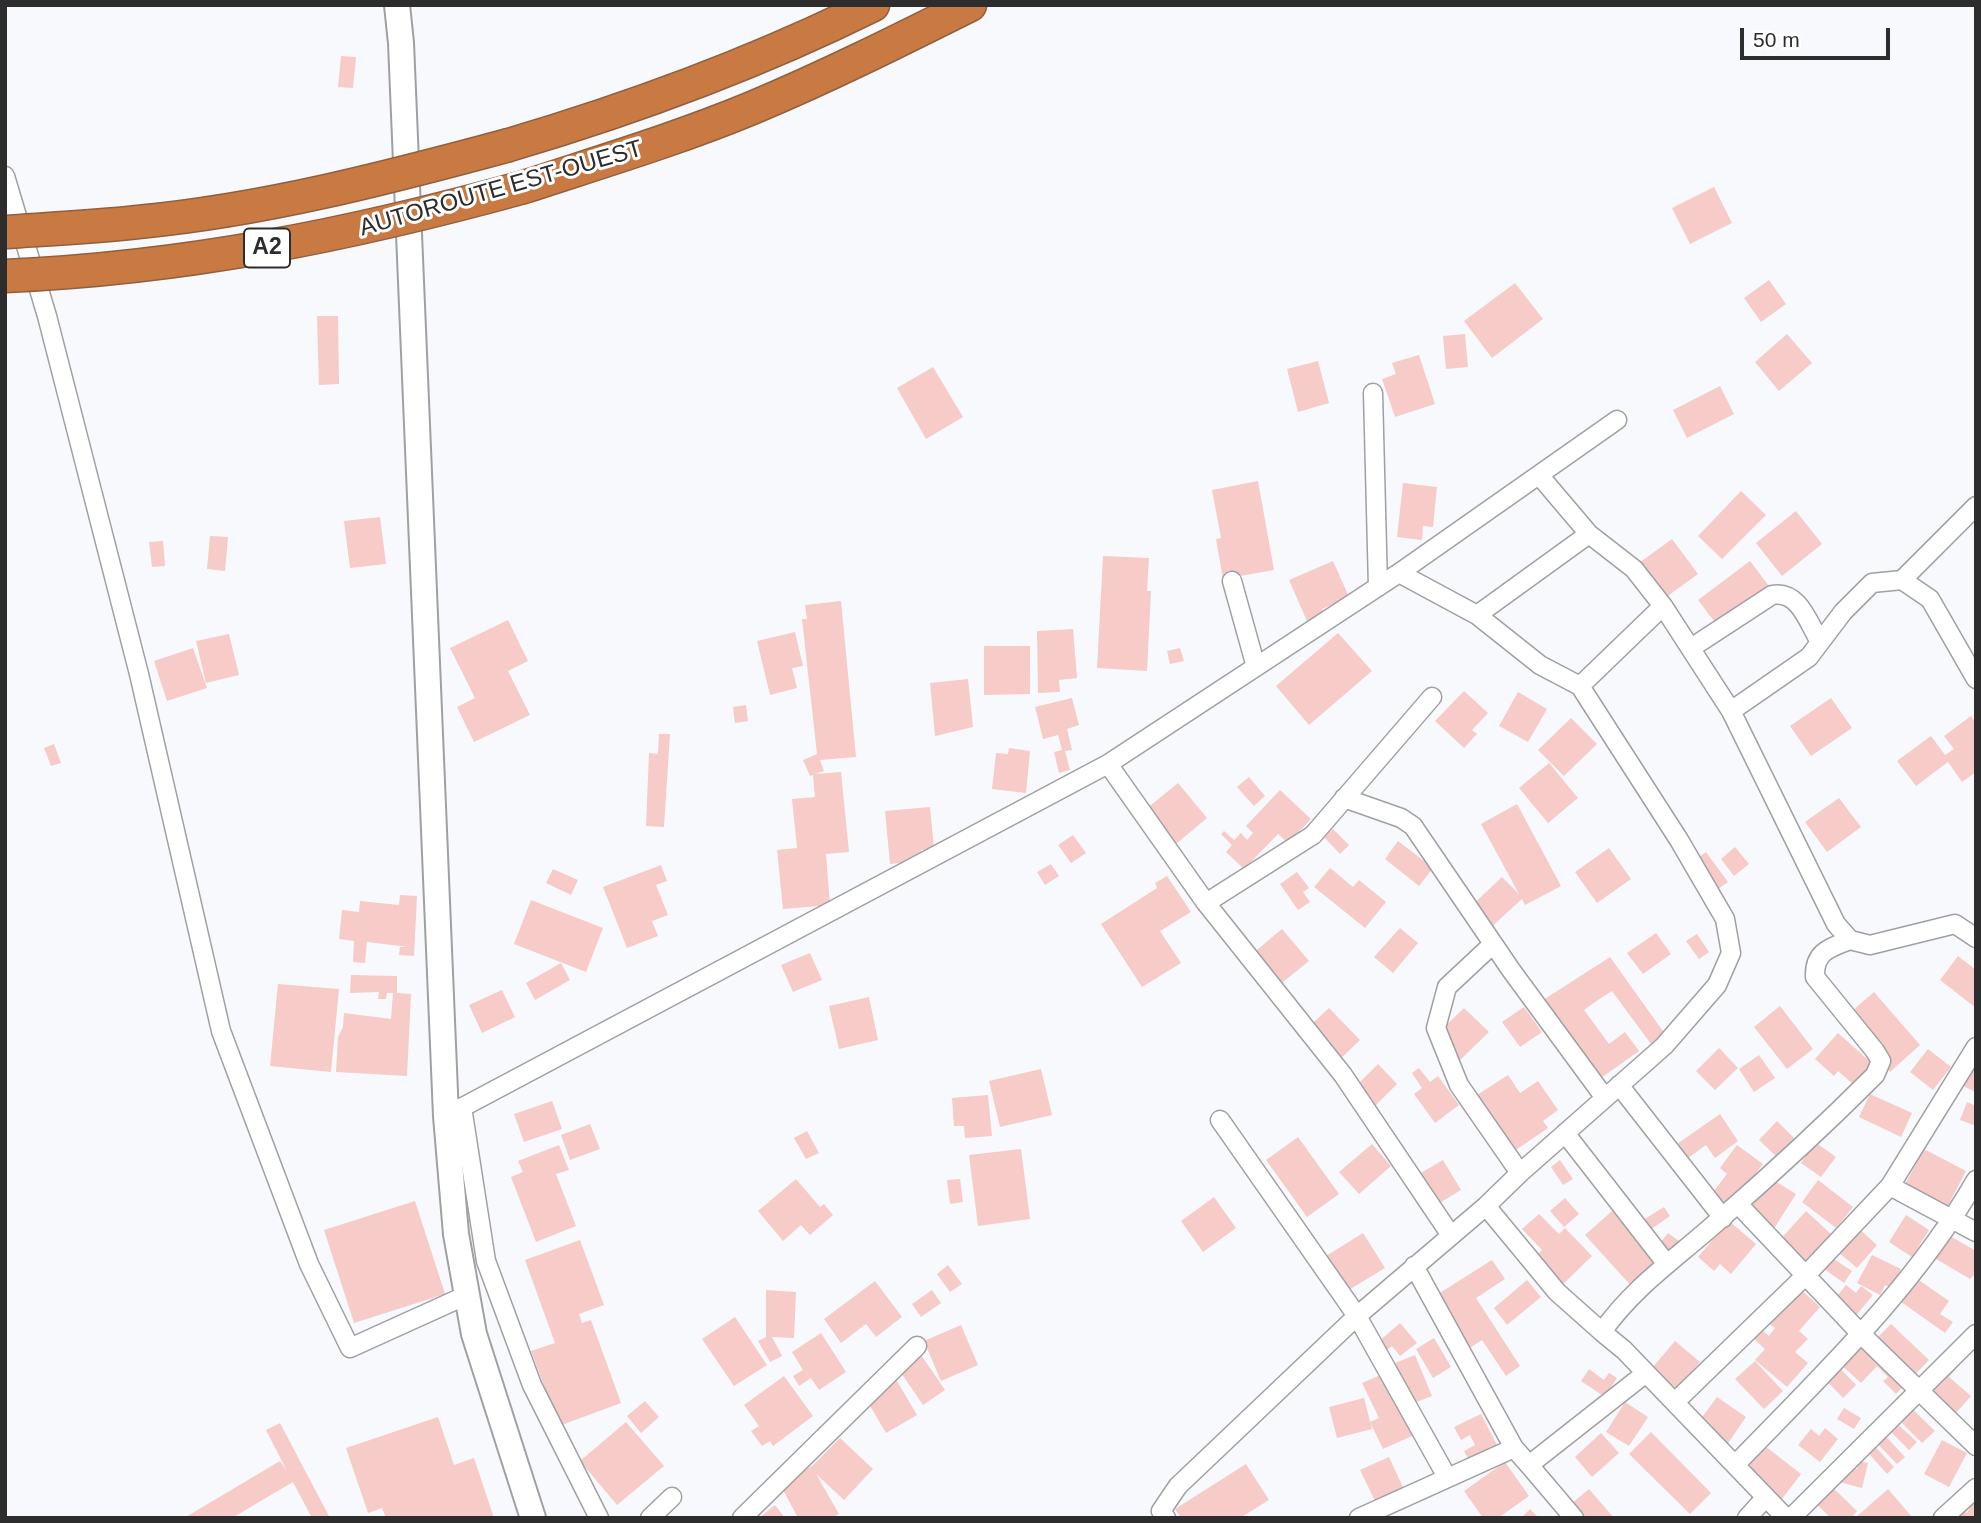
<!DOCTYPE html>
<html>
<head>
<meta charset="utf-8">
<style>
	body { margin:0 }
	#map { position:relative; width:1981px; height:1523px; overflow:hidden; background:#f8f9fc; font-family:Helvetica,sans-serif }
	canvas { display:block }
	.frame { position:absolute; inset:0; border:7px solid #2d2d2e; pointer-events:none }
	.scale { position:absolute; left:1740px; top:28px; width:150px; height:32px; box-sizing:border-box; border:4px solid #2d2d2e; border-top:0; padding-left:9px; font-size:21px; line-height:24px; white-space:nowrap; color:#2d2d2e; -webkit-text-stroke:5px #fff; paint-order:stroke }
</style>
</head>
<body>
<div id="map">
<canvas width="1981" height="1523"></canvas>
<div class="frame"></div>
<div class="scale">50 m</div>
</div>
<script>
const ctx = document.querySelector('canvas').getContext('2d');
ctx.lineJoin = 'round';
function fillPath(path, color) { ctx.fillStyle = color; ctx.fill(path, 'evenodd'); }
function strokePath(path, color, width, dash) { ctx.strokeStyle = color; ctx.lineWidth = width; ctx.lineCap = dash ? 'butt' : 'round'; ctx.setLineDash(dash || []); ctx.stroke(path); }
function label(font, color, halo, rows, align = 'center') {
  ctx.font = font + ' Helvetica,sans-serif'; ctx.lineWidth = 6; ctx.setLineDash([]); ctx.textBaseline = 'middle'; ctx.strokeStyle = halo; ctx.fillStyle = color; for (const [text, x, y, turn = 0] of rows) {
    ctx.save(); ctx.translate(x, y); ctx.rotate((+turn || 0) * Math.PI / 180); ctx.textAlign = isNaN(turn) ? turn : align; if (halo) ctx.strokeText(text, 0, 0); ctx.fillText(text, 0, 0); ctx.restore();
  }
}
fillPath(new Path2D(`
	M341 56 356 57 353 88 338 87Z
	M1714 187 1732 223 1690 244 1672 208Z
	M1769 280 1786 304 1761 322 1744 298Z
	M1515 283 1543 319 1492 358 1464 321Z
	M317 316H338L339 384 319 385Z
	M1465 334 1468 367 1446 369 1443 336Z
	M1787 334 1812 363 1779 391 1755 362Z
	M1419 355 1435 404 1395 417 1382 379 1396 374 1392 363Z
	M1318 361 1329 403 1298 412 1287 369Z
	M933 367 963 417 926 439 897 388Z
	M1720 386 1734 414 1687 438 1673 410Z
	M1258 481 1274 570 1223 579 1216 539 1221 538 1212 490Z
	M1403 483 1437 487 1433 527 1423 526 1422 540 1397 537Z
	M1741 491 1766 515 1722 559 1698 536Z
	M1796 511 1822 544 1782 576 1756 543Z
	M380 517 386 564 350 568 344 521Z
	M210 536 228 537 225 571 207 569Z
	M1672 539 1698 574 1665 598 1639 563Z
	M163 541 165 566 152 567 149 542Z
	M1103 556 1149 558 1147 591H1151L1147 671 1097 668Z
	M1333 561 1349 597 1322 609 1324 613 1307 621 1289 580Z
	M1750 561 1769 586 1717 625 1698 600Z
	M841 601 856 757 820 760 824 771 815 774 841 772 849 852 826 854 830 905 783 909 777 850 797 848 792 799 815 797 813 775 810 776 803 760 817 754 802 619H807L805 605Z
	M508 620 528 661 508 671 530 715 474 742 457 707 475 698 450 648Z
	M1073 629 1077 678 1059 680 1060 692 1038 693 1037 631Z
	M795 632 803 666 792 668 797 688 770 695 757 641Z
	M1338 633 1372 671 1309 725 1276 686Z
	M229 634 239 675 206 683 196 641Z
	M984 646H1030V694L984 695Z
	M193 648 207 688 167 701 154 661Z
	M1180 648 1184 661 1170 664 1167 651Z
	M968 679 973 727 935 736 930 683Z
	M1464 691 1488 713 1472 730 1477 734 1464 748 1435 721Z
	M1518 692 1547 709 1528 742 1499 726Z
	M1072 698 1079 725 1067 729 1072 750 1065 751 1070 770 1059 773 1054 752 1062 750 1058 735 1043 739 1035 707Z
	M1831 698 1852 728 1811 756 1790 726Z
	M746 705 748 721 735 723 733 707Z
	M1971 716 1976 723V772L1962 782 1948 762 1916 786 1897 761 1931 736 1945 755 1954 749 1944 736Z
	M1571 718 1597 744 1564 776 1538 750Z
	M659 734H670L664 827 646 826 649 753 658 754Z
	M54 744 61 763 51 766 44 748Z
	M1009 748 1030 751 1026 793 992 789 996 753 1008 754Z
	M1549 763 1578 798 1548 823 1519 788Z
	M1249 777 1265 796 1254 806 1237 787Z
	M1178 783 1207 818 1170 849 1140 814Z
	M1280 790 1311 819 1288 843 1278 834 1244 869 1226 852 1232 845 1221 834 1224 831 1234 840 1241 833 1247 840 1253 833 1246 826Z
	M1839 798 1861 827 1827 852 1805 822Z
	M1517 804 1561 886 1525 905 1522 899 1487 931 1467 910 1502 877 1519 894 1481 824Z
	M930 807 934 849 921 850 922 861 890 864 885 811Z
	M1333 829 1349 845 1340 854 1324 837Z
	M1073 835 1086 853 1071 863 1058 845Z
	M1398 841 1433 868 1419 886 1385 859Z
	M1735 847 1749 864 1734 876 1721 859Z
	M1609 848 1631 879 1597 903 1575 872Z
	M1706 852 1728 882 1707 897 1685 867Z
	M1051 864 1059 876 1045 885 1037 872Z
	M661 865 667 881 656 885 668 915 652 921 658 936 627 948 603 887Z
	M1330 868 1353 887 1359 880 1386 902 1365 928 1314 887Z
	M553 869 578 880 571 895 546 883Z
	M1297 872 1309 888 1303 892 1310 902 1298 910 1280 884Z
	M1167 876 1191 912 1160 931 1181 963 1142 987 1101 924 1157 888 1155 883Z
	M400 895 417 896 414 956 399 955 400 947H408L367 942 365 963 353 962 354 941 339 939 342 910 359 912 360 901 399 905Z
	M531 900 603 928 586 972 514 944Z
	M1400 928 1418 943 1393 973 1374 957Z
	M1282 929 1309 961 1278 986 1252 954Z
	M1656 933 1671 954 1643 974 1627 953Z
	M1697 934 1709 952 1699 959 1686 941Z
	M810 953 822 980 793 992 781 965Z
	M1958 956 1976 970V1008L1940 980Z
	M1610 957 1665 1034 1651 1044 1612 991 1598 1000 1584 1010 1609 1044 1625 1032 1639 1051 1594 1083 1537 1004Z
	M561 963 570 980 535 1000 526 983Z
	M351 975 397 976V993L411 994 407 1076 336 1072 338 1037 343 1027 344 1013 391 1019 393 993H387L386 999H378L379 992 350 993Z
	M278 984 339 989 331 1072 270 1066Z
	M502 990 515 1017 482 1033 469 1005Z
	M1874 992 1920 1045 1890 1072 1844 1018Z
	M869 997 878 1040 839 1049 829 1006Z
	M1780 1006 1813 1049 1787 1069 1754 1027Z
	M1524 1007 1542 1032 1520 1047 1502 1022Z
	M1329 1008 1360 1040 1334 1065 1302 1033Z
	M1464 1008 1489 1032 1455 1065 1431 1040Z
	M1838 1033 1873 1064 1854 1085 1838 1071 1834 1076 1815 1059Z
	M1719 1048 1738 1068 1715 1090 1696 1071Z
	M1928 1049 1951 1067 1933 1090 1910 1072Z
	M1976 1051V1092L1959 1084Z
	M1759 1055 1775 1078 1754 1092 1739 1069Z
	M1378 1064 1397 1084 1374 1107 1354 1088Z
	M1419 1068 1430 1082 1438 1076 1459 1105 1435 1123 1414 1094 1422 1088 1412 1073Z
	M1041 1069 1052 1115 1000 1127 989 1081Z
	M1508 1075 1520 1093 1538 1081 1558 1110 1543 1121 1548 1128 1504 1158 1481 1124 1492 1117 1477 1095Z
	M1870 1094 1912 1113 1901 1137 1859 1117Z
	M988 1095 992 1136 965 1138 964 1126H954L952 1098Z
	M552 1101 562 1129 524 1142 514 1114Z
	M1967 1102 1976 1106V1126L1960 1120Z
	M1720 1114 1738 1141 1715 1158 1706 1145 1687 1159 1677 1144Z
	M1777 1121 1798 1142 1780 1160 1759 1140Z
	M590 1124 600 1149 570 1160 561 1135Z
	M807 1131 819 1153 806 1159 794 1138Z
	M1298 1137 1339 1194 1307 1217 1266 1160Z
	M1815 1142 1836 1157 1821 1177 1801 1163Z
	M1372 1144 1391 1166 1359 1194 1339 1172Z
	M559 1145 569 1170 556 1174 576 1226 536 1242 511 1177 523 1172 518 1161Z
	M1737 1145 1763 1164 1725 1214 1707 1200 1727 1174 1720 1168Z
	M1021 1149 1030 1219 978 1226 969 1155Z
	M1924 1149 1966 1171 1943 1215 1901 1192Z
	M1443 1160 1461 1190 1423 1213 1404 1183Z
	M1560 1160 1573 1179 1563 1185 1551 1167Z
	M1770 1178 1796 1194 1775 1227 1749 1211Z
	M796 1179 820 1207 824 1204 833 1215 810 1235 801 1225 783 1241 758 1211Z
	M960 1179 963 1202 950 1204 947 1180Z
	M1818 1180 1853 1207 1836 1228 1802 1202Z
	M1214 1197 1236 1228 1203 1252 1181 1221Z
	M1565 1198 1579 1214 1564 1227 1550 1211Z
	M415 1201 445 1294 354 1323 324 1230Z
	M1664 1207 1670 1216 1650 1230 1643 1220Z
	M1612 1211 1660 1266 1634 1289 1585 1235Z
	M1806 1211 1831 1234 1802 1264 1778 1242Z
	M1539 1214 1559 1234 1565 1228 1592 1256 1557 1290 1530 1262 1542 1250 1522 1229Z
	M1906 1215 1929 1230 1912 1257 1889 1242Z
	M1729 1221 1756 1244 1731 1274 1720 1264 1714 1271 1698 1257Z
	M1858 1228 1877 1245 1857 1268 1837 1251Z
	M1363 1233 1385 1268 1347 1291 1326 1256Z
	M1668 1233 1679 1241 1671 1251 1660 1243Z
	M1945 1233 1976 1251V1273L1970 1279 1931 1256Z
	M580 1240 604 1305 579 1314 582 1323 591 1320 621 1403 559 1426 531 1351 555 1343 525 1260Z
	M1872 1255 1901 1269 1891 1288 1885 1285 1880 1295 1857 1283Z
	M1832 1258 1852 1271 1844 1283 1824 1269Z
	M1492 1260 1505 1279 1476 1298 1520 1366 1506 1376 1482 1340 1465 1351 1427 1301Z
	M948 1265 962 1284 950 1292 937 1274Z
	M1913 1276 1949 1301 1940 1314 1953 1322 1945 1333 1897 1299Z
	M1527 1280 1541 1297 1507 1325 1494 1308Z
	M875 1281 902 1317 876 1337 866 1324 841 1343 824 1319Z
	M1846 1285 1856 1293 1861 1286 1873 1295 1854 1318 1833 1301Z
	M1797 1286 1820 1307 1799 1331 1808 1339 1795 1352 1808 1363 1787 1387 1755 1360 1765 1349 1752 1337 1760 1328 1769 1336 1775 1328 1766 1321Z
	M766 1290 796 1292 794 1338 772 1337 782 1356 770 1362 758 1341 766 1337Z
	M932 1290 941 1303 921 1317 912 1304Z
	M735 1317 767 1365 734 1386 702 1339Z
	M1400 1323 1417 1343 1400 1356 1392 1346 1384 1352 1377 1343Z
	M1891 1324 1929 1360 1896 1394 1883 1381 1888 1377 1877 1366 1861 1383 1836 1360 1862 1332 1873 1342Z
	M961 1325 978 1365 941 1381 924 1341Z
	M821 1333 846 1372 819 1390 811 1378 799 1386 793 1376 803 1370 792 1352Z
	M1434 1338 1451 1367 1433 1378 1416 1349Z
	M1675 1341 1700 1362 1677 1389 1652 1368Z
	M1958 1345 1969 1354 1949 1377 1971 1396 1955 1414 1922 1385Z
	M915 1346 945 1390 923 1405 893 1361Z
	M1415 1355 1432 1396 1401 1408 1385 1367Z
	M1755 1361 1783 1391 1764 1409 1735 1379Z
	M1834 1362 1856 1385 1843 1398 1821 1375Z
	M1589 1369 1604 1380 1609 1373 1617 1378 1605 1397 1581 1381Z
	M1383 1374 1412 1436 1383 1449 1370 1422 1379 1418 1362 1383Z
	M784 1376 813 1416 773 1446 770 1441 762 1446 751 1431 759 1426 744 1405Z
	M894 1376 917 1415 886 1433 863 1394Z
	M1717 1397 1746 1417 1724 1449 1694 1428Z
	M1364 1398 1372 1429 1337 1438 1329 1407Z
	M1903 1400 1935 1431 1922 1443 1891 1412Z
	M645 1401 659 1417 641 1433 627 1416Z
	M1625 1402 1648 1417 1629 1446 1606 1432Z
	M1844 1408 1861 1418 1854 1429 1837 1419Z
	M1481 1414 1500 1451 1472 1466 1464 1451 1475 1445 1470 1435 1461 1440 1454 1427Z
	M438 1417 454 1465 474 1458 494 1518H386L382 1508 368 1513 346 1448Z
	M1892 1419 1917 1442 1909 1450 1885 1426Z
	M626 1422 664 1466 617 1505 580 1461Z
	M280 1423 330 1518H312L293 1482 232 1518H184L280 1461 287 1471 266 1430Z
	M1825 1428 1838 1439 1820 1462 1798 1445 1811 1429 1819 1436Z
	M1879 1429 1905 1457 1897 1464 1871 1437Z
	M1651 1432 1711 1493 1690 1514 1629 1454Z
	M1601 1433 1619 1453 1592 1477 1575 1457Z
	M840 1438 873 1469 844 1500 816 1474 839 1514 831 1518H798L780 1484 812 1466Z
	M1756 1439 1801 1474 1782 1499 1736 1464Z
	M1869 1440 1894 1467 1887 1474 1862 1446Z
	M1942 1440 1967 1453 1949 1487 1924 1474Z
	M1389 1457 1407 1496 1379 1509 1360 1470Z
	M1858 1461 1868 1463 1862 1488 1835 1481 1838 1465 1857 1469Z
	M1505 1462 1529 1496 1498 1518H1483L1464 1491Z
	M1246 1464 1269 1500 1240 1518H1181L1175 1509Z
	M1826 1481 1857 1511 1851 1518H1831L1810 1498Z
	M1589 1489 1614 1518H1573L1565 1509Z
	M1888 1489 1913 1518H1855Z
	M1951 1504 1967 1513 1972 1504 1976 1506V1518H1943Z
	M775 1505 785 1518H759Z
	M1530 1509 1539 1518H1521Z`), '#f6cbc8');
const street = new Path2D(`
	M5 176 47 316 139 674 221 1031 309 1264 350 1348 467 1295
	M1373 393 1378 587
	M1539 475 1589 534 1634 569 1663 606 1731 711 1836 924 1850 940 1870 945 1955 924 1976 938
	M1902 580 1976 506
	M1232 581 1256 667
	M1477 615 1589 534
	M1691 648 1772 595C1799 590 1808 622 1820 642
	M1580 686 1663 606
	M1731 711 1809 657 1843 612 1872 583 1902 580 1930 599 1976 679
	M1108 764 1206 903 1343 1075 1450 1234
	M1344 798 1401 818 1413 826 1511 970 1605 1098
	M1206 903 1313 835 1432 697
	M1493 944 1447 987 1436 1028 1459 1085 1520 1173
	M1619 1085 1723 1218
	M462 1107 486 1261 532 1385 599 1518
	M446 1116 1108 764 1399 573 1617 420
	M1220 1120 1357 1316 1447 1477
	M1565 1133 1666 1263
	M1890 1186 1976 1232
	M1738 1204 1861 1334 1976 1446
	M1486 1206 1557 1292 1602 1332
	M1414 1266 1514 1448
	M1675 1402 1806 1275 1890 1186 1976 1047
	M1529 1465 1574 1518
	M1735 1465C1821 1376 1914 1288 1976 1180
	M650 1518 672 1497
	M742 1518 917 1346
	M1166 1518 1161 1511 1178 1486 1357 1316 1486 1206 1520 1173 1664 1046 1717 985 1731 953 1725 919 1679 840 1580 686 1540 665 1477 615 1399 573
	M1359 1518 1514 1448 1529 1465 1646 1373
	M1747 1518 1766 1497
	M1786 1518 1624 1350 1602 1332C1633 1287 1678 1257 1718 1221 1772 1174 1824 1126 1875 1075L1881 1061 1875 1051 1815 977C1814 952 1829 948 1850 940
	M1791 1518 1976 1334
	M1943 1518 1976 1488`);
const secondary = new Path2D(`
	M397 5 401 43 446 1116 456 1234 474 1334 533 1518`);
const highway = new Path2D(`
	M509 145C634 108 756 63 873 5
	M524 187C600 162 677 139 752 108 826 77 898 41 970 5`);
strokePath(street, '#9fa0a3', 21);
strokePath(secondary, '#9fa0a3', 28);
strokePath(highway, '#925f3c', 35);
strokePath(street, '#fff', 18);
strokePath(secondary, '#fff', 24);
strokePath(highway, '#c97a43', 32);
const highwayBridge = new Path2D(`
	M5 232C50 229 94 227 138 222 264 210 387 178 509 145
	M5 276C186 268 350 235 524 187`);
strokePath(highwayBridge, '#925f3c', 35, []);
strokePath(highwayBridge, '#c97a43', 32);
for (const [x, y, w] of [
	[267,248,46]
]) { const box = new Path2D(); box.roundRect(x - w / 2, y - 19.5, w, 39, 5); ctx.fillStyle = '#fff'; ctx.fill(box); strokePath(box, '#2d2d2e', 2); }
label('bold 23px', '#2d2d2e', null, [
	["A2",267,248]
]);
label('24px', '#2d2d2e', '#fff', [
	["AUTOROUTE EST-OUEST",501,189,-16]
]);
</script>
</body>
</html>
